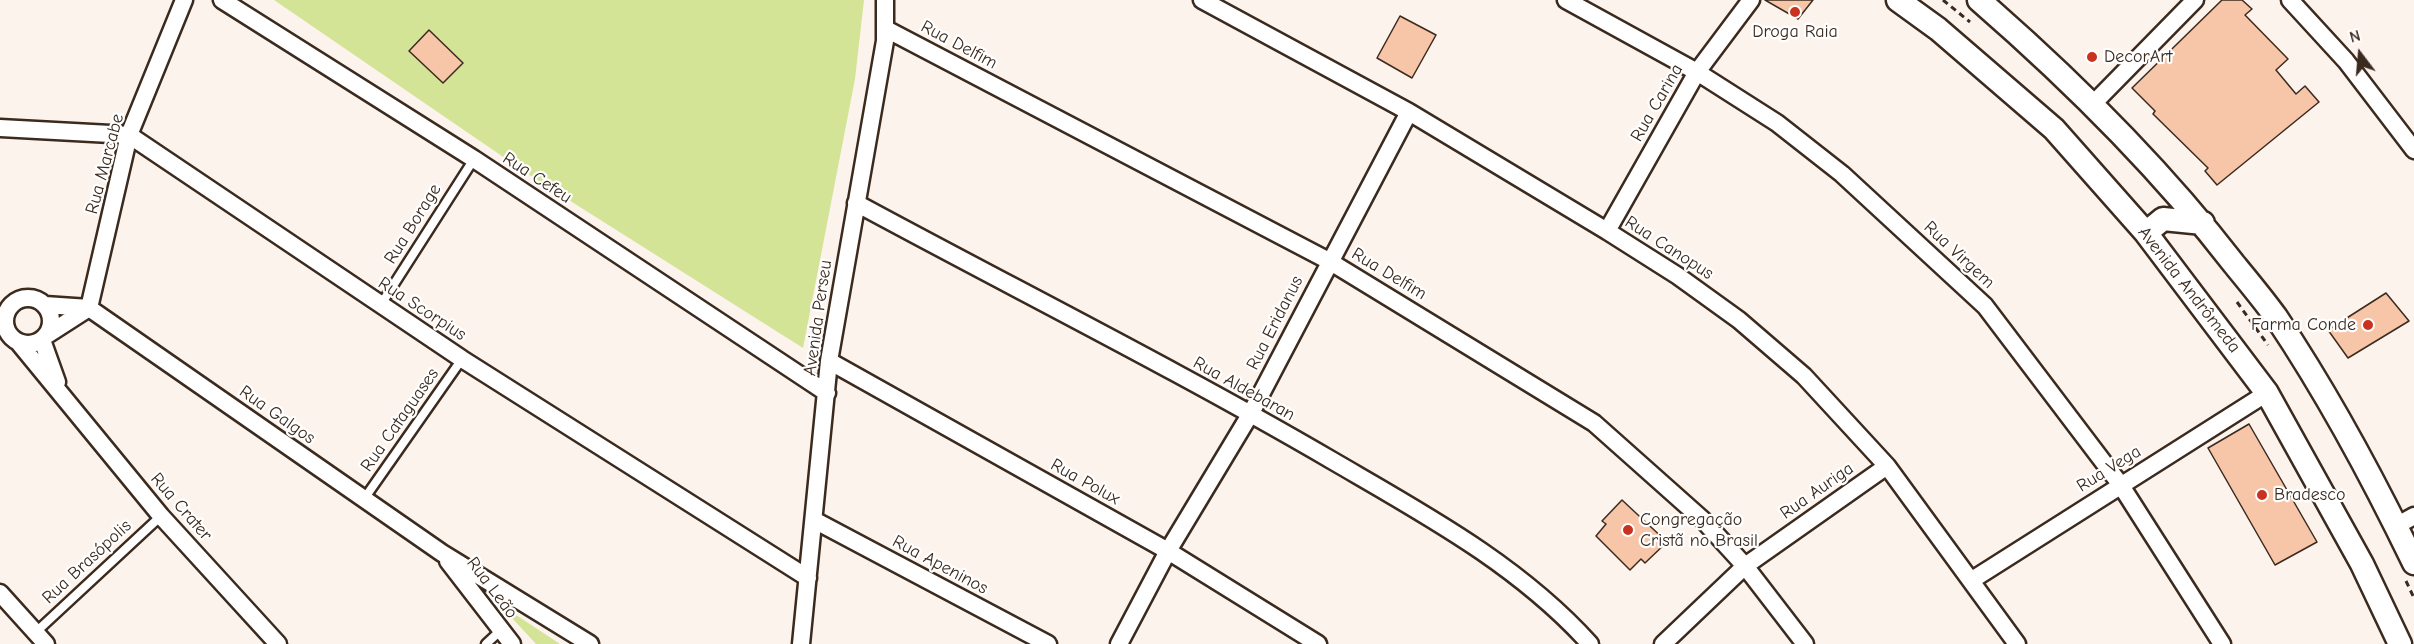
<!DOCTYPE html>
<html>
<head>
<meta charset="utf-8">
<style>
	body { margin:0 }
	#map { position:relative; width:2414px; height:644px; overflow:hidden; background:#fdf3ed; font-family:"Comic Neue",sans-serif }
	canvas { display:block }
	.north { position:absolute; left:2330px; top:24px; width:60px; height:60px; -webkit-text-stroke:4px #fff; paint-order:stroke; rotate:344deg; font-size:16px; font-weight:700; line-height:24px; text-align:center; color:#3b2a1e }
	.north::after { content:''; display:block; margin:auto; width:21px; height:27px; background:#3b2a1e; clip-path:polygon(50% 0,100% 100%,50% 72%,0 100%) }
</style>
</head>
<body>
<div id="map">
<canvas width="2414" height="644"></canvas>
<div class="north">N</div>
</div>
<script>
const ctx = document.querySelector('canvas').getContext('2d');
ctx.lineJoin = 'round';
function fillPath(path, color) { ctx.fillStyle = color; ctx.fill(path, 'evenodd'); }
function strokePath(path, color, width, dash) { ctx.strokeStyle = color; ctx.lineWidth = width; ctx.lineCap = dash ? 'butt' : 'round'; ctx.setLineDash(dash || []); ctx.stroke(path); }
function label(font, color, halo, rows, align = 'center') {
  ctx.font = font + ' "Comic Neue",sans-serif'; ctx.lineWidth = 4.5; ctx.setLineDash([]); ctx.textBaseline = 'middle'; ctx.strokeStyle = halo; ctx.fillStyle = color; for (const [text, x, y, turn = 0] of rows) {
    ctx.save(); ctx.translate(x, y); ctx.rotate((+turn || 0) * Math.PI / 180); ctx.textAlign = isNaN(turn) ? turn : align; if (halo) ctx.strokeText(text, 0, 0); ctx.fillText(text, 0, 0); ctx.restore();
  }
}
fillPath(new Path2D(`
	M274 0H864L855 79 803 348 534 178Z
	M498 603 560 644H536Z`), '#d3e497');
const building = new Path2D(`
	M1765 0H1813L1798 19Z
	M2222 0H2242L2252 9 2245 15 2288 59 2276 70 2296 94 2305 86 2319 102 2217 185 2205 171 2208 168 2153 114 2155 111 2132 88Z
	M1400 16 1436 35 1412 78 1377 58Z
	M429 30 463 63 443 83 409 51Z
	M2386 293 2409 321 2348 358 2328 330Z
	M2249 424 2317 542 2275 565 2208 448Z
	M1622 500 1667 542 1645 563 1641 559 1630 570 1596 536 1606 524 1602 521Z`);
fillPath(building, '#f7c5a7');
strokePath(building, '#3b2a1e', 1.5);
const lane = new Path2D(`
	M380 306 474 159
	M364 499 462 359
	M36 632 161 516
	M486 644 500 631`);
const street = new Path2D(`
	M222 0 474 159 827 393
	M1202 0 1409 112 1607 231 1678 276 1739 320 1804 376 1887 466 2017 644
	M1566 0 1697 72 1777 123 1842 174 1985 306 2120 484 2222 644
	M2290 0 2346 61 2414 150
	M886 29 1329 261 1594 423 1703 520 1745 566 1805 644
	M2091 106 2195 0
	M0 128 129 135 462 359 808 578
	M856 203C1015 289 1177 370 1333 461 1424 514 1519 565 1590 644
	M1607 231 1697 72 1751 0
	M5 321a23 23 0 1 1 46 0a23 23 0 1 1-46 0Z
	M45 305 89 308
	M89 308 442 553 590 644
	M89 308 129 135 184 0
	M47 335 89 308
	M42 340 57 382
	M19 343 161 516 278 644
	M829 361 1168 551 1318 644
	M814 520 1048 644
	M2396 526 2414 516
	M448 561 512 644
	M1972 580 2267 393
	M0 593 46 644
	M801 644 829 361 885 41V0
	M1119 644 1168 551 1251 413 1409 112
	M1663 644 1745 566 1887 466`);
const secondary = new Path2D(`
	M1898 0 1938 29 2054 129 2146 233 2267 393 2362 564 2400 644
	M1979 0C2071 80 2159 167 2234 264 2248 281 2263 299 2276 317 2329 396 2373 478 2414 563
	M2146 233 2163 219 2203 223`);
strokePath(lane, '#3b2a1e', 13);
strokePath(street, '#3b2a1e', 21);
strokePath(secondary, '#3b2a1e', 27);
strokePath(new Path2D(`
	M1943 0 1970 22
	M2237 302 2268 345
	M2406 581 2414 598`), '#3b2a1e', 3, [6, 4.5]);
strokePath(lane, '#fff', 8);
strokePath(street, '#fff', 16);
strokePath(secondary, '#fff', 22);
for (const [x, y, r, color] of [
	[1795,12,6,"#c8321e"],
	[2092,57,6,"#c8321e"],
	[2368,325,6,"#c8321e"],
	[2262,495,6,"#c8321e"],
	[1628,530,6,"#c8321e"]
]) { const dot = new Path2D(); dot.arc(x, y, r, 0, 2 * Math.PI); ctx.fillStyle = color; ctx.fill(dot); strokePath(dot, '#fff', 2); }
label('18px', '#3b2a1e', '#fff', [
	["Droga Raia",1795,32,"center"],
	["DecorArt",2104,57],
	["Farma Conde",2356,325,"right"],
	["Bradesco",2274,495],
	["Congregação",1640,520],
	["Cristã no Brasil",1640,541]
], 'left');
label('18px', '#3b2a1e', '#fff', [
	["Rua Delfim",959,45,28],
	["Rua Carina",1657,103,-60],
	["Rua Marcabe",105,164,-75],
	["Rua Cefeu",537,178,33],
	["Rua Borage",413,224,-58],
	["Rua Canopus",1669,248,33],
	["Rua Virgem",1959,255,43],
	["Rua Delfim",1389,274,31],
	["Avenida Andrômeda",2189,290,52],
	["Rua Scorpius",422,309,33],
	["Avenida Perseu",818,318,-82],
	["Rua Eridanus",1275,323,-63],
	["Rua Aldebaran",1244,389,29],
	["Rua Galgos",277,415,35],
	["Rua Cataguases",400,420,-55],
	["Rua Vega",2109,469,-32],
	["Rua Polux",1085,482,29],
	["Rua Auriga",1817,491,-35],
	["Rua Crater",181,507,49],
	["Rua Brasópolis",87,562,-43],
	["Rua Apeninos",940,565,28],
	["Rua Leão",492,588,53]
]);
</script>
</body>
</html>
